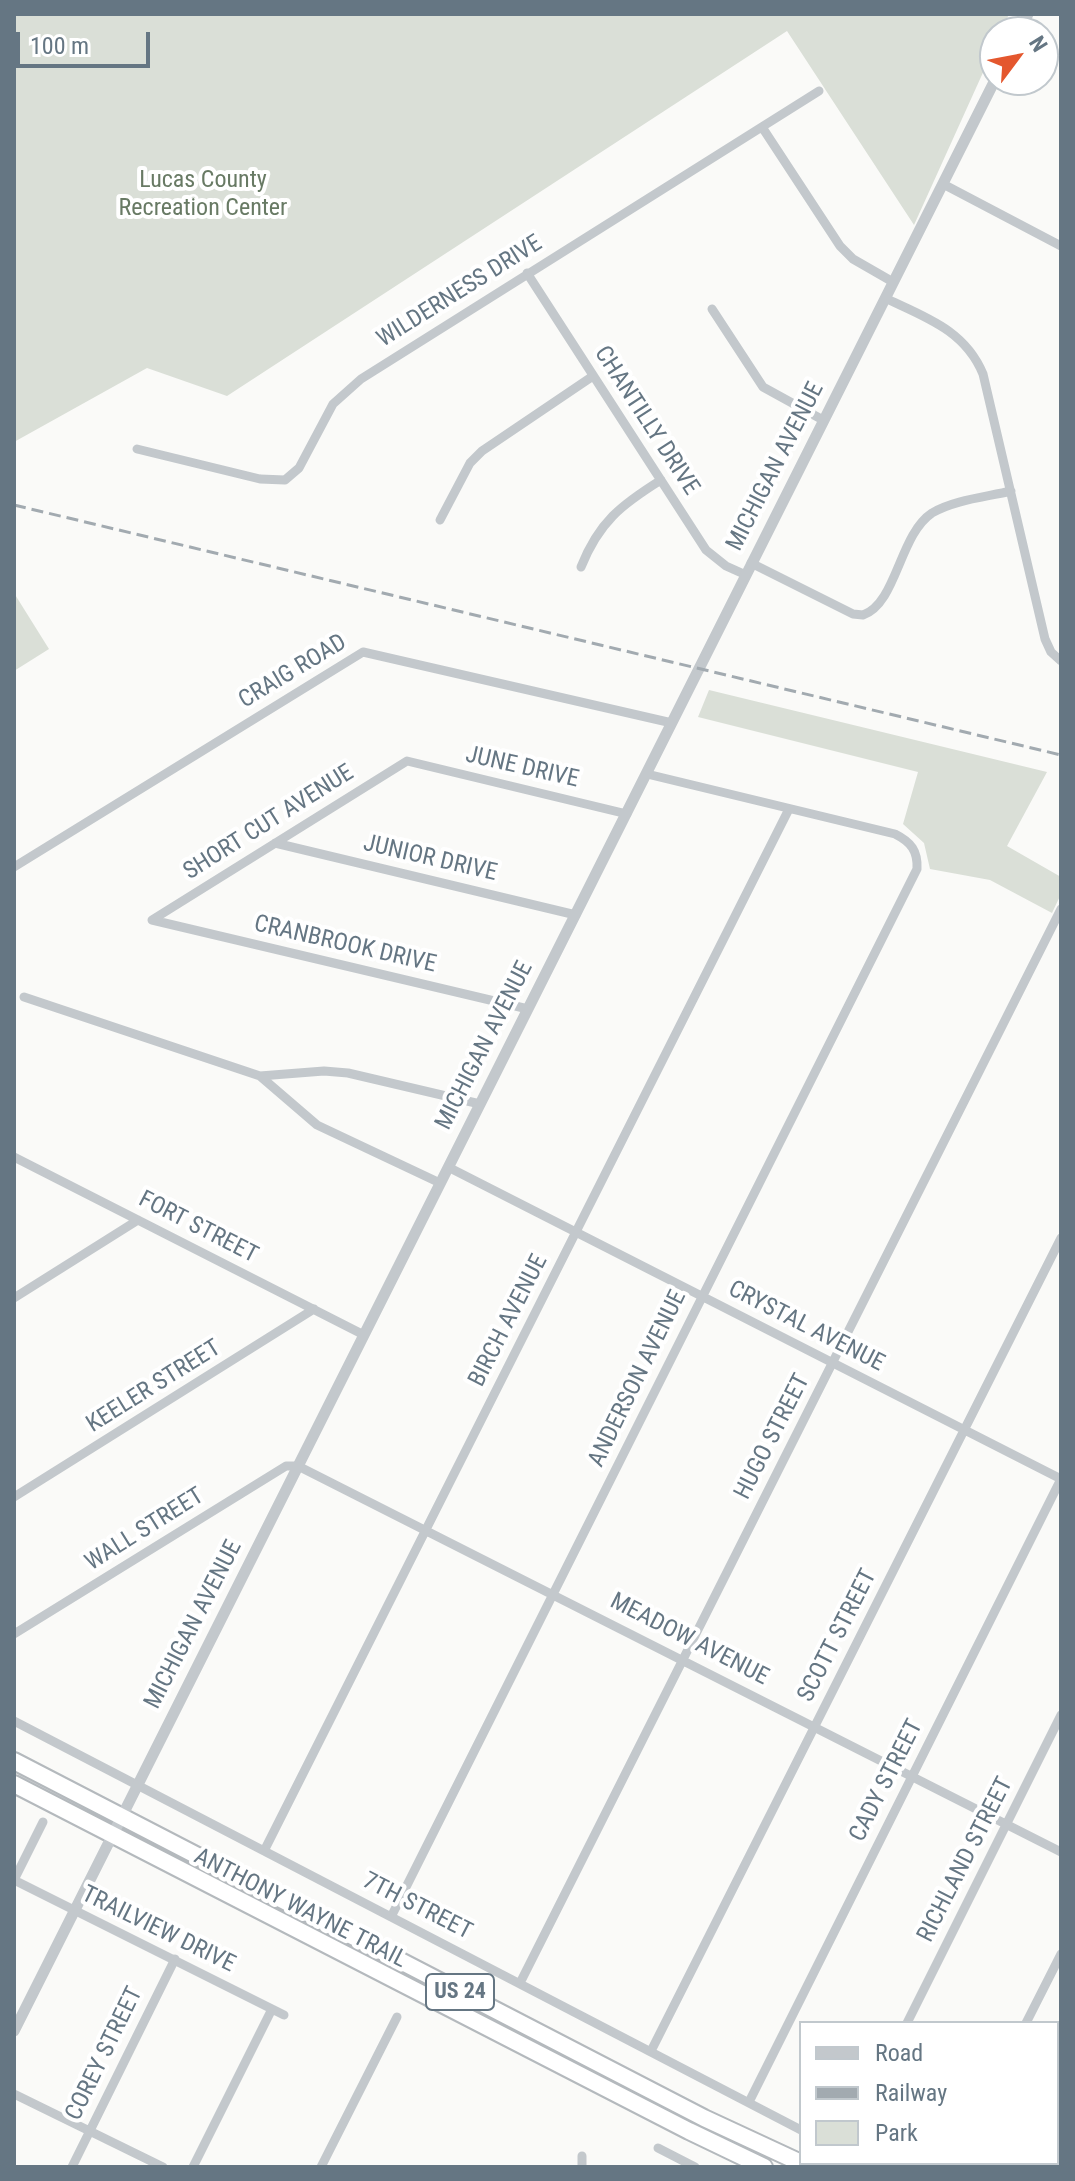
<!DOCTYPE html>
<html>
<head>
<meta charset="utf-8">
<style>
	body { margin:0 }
	#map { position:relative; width:1075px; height:2181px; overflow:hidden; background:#fafaf8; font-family:"Roboto Condensed",sans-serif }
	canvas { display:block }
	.frame { position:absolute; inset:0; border:16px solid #657683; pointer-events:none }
	.legend { position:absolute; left:799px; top:2021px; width:260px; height:144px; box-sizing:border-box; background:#fff; border:2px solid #c1c8cd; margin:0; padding:10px 14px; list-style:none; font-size:24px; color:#657683 }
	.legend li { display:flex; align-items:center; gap:16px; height:40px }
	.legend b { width:40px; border:2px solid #c1c8cd }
	.north { position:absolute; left:979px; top:16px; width:80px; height:80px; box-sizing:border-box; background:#fff; border:2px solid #c1c8cd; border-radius:50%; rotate:58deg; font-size:22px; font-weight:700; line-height:32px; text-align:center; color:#657683 }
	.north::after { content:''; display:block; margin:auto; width:28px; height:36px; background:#e4572e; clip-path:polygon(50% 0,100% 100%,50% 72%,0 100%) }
	.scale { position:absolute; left:16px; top:32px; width:134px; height:36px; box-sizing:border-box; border:4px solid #657683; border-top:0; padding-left:10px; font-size:24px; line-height:28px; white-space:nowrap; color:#657683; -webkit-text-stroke:6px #fff; paint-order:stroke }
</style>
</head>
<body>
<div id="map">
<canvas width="1075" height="2181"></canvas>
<div class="frame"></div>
<ul class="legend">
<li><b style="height:10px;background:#c3c8cc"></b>Road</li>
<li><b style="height:10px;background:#a2aab0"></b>Railway</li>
<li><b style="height:22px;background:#dadfd7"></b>Park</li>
</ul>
<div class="north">N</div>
<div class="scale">100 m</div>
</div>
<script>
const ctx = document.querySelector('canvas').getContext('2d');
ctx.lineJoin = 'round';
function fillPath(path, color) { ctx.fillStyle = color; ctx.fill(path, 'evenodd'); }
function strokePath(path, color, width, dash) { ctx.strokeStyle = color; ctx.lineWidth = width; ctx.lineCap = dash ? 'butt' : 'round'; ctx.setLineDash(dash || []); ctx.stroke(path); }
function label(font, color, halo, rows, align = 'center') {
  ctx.font = font + ' "Roboto Condensed",sans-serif'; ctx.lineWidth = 8; ctx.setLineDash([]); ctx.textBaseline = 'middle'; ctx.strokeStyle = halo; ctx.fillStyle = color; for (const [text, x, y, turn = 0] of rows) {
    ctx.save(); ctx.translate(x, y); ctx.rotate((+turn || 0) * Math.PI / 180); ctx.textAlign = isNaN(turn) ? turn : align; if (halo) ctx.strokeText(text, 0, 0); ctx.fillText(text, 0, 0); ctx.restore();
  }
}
fillPath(new Path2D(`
	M14 14H1009L1001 32H995V46L914 225 787 31 227 396 147 368 14 442Z
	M14 593 49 649 14 671Z
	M709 690 1047 772 1007 846 1061 877V894L1052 913 990 880 930 869 924 843 903 824 918 772 698 717Z`), '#dadfd7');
const trunk = new Path2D(`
	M14 1761 704 2118 801 2163
	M14 1784 689 2131 764 2167`);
strokePath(trunk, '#b4b9bd', 20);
strokePath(new Path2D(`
	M762 127 840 246 853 259 893 282
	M943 184 1061 246
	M527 273 706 550 726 566 746 575
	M885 298C925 317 965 330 983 374L1045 639 1051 652 1061 661
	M712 309 763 387 823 420
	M137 449 260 479 285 480 299 468 333 404 361 379 819 91
	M440 520 470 463 482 451 593 376
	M751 563 853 614 863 615C897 603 899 535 932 513 954 500 986 497 1011 491
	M581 567C599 522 621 505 661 480
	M275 843 576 915
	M14 867 363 652 672 723
	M152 920 407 761 627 814
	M152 920 528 1009
	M24 997 260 1076 324 1071 348 1073 480 1104
	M260 1076 317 1125 440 1183
	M14 1157 364 1335
	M448 1167 1061 1479 749 2102
	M14 1298 138 1220
	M14 1497 314 1309
	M14 1634 286 1466H298L1061 1852
	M14 1721 801 2130
	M264 1851 789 809
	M14 1880 284 2015
	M14 1880 43 1822
	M391 1917 917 869C918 851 911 842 895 834L647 774
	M520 1983 1061 909
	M907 2023 1061 1715
	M1026 2023 1061 1954
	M651 2051 1061 1238
	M14 2094 163 2167
	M658 2148 695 2167
	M875 2163 885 2167
	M72 2167 175 1959
	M193 2167 272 2009
	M321 2167 397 2017
	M582 2167V2156
	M954 2167 956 2163`), '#c3c8cc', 9);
strokePath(new Path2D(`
	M1019 32 1028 14
	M14 2031 995 80`), '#c3c8cc', 11);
strokePath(trunk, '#fff', 16);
strokePath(new Path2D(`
	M14 505 1061 755`), '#a2aab0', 3, [12, 6]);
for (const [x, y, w] of [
	[460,1992,68]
]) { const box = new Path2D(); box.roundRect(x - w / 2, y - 18, w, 36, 6); ctx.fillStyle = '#fff'; ctx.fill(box); strokePath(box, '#657683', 2); }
label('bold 22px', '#657683', null, [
	["US 24",460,1992]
]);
label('24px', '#687a64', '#fff', [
	["Lucas County",203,181],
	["Recreation Center",203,209]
]);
label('24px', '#657683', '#fff', [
	["WILDERNESS DRIVE",460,292,-32],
	["CHANTILLY DRIVE",646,421,57],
	["MICHIGAN AVENUE",776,467,-63],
	["CRAIG ROAD",293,672,-31],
	["JUNE DRIVE",522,768,13],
	["SHORT CUT AVENUE",269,823,-32],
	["JUNIOR DRIVE",430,859,13],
	["CRANBROOK DRIVE",345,945,13],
	["MICHIGAN AVENUE",485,1046,-63],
	["FORT STREET",198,1228,27],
	["BIRCH AVENUE",509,1321,-63],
	["CRYSTAL AVENUE",806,1327,27],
	["ANDERSON AVENUE",638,1379,-64],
	["KEELER STREET",154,1387,-32],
	["HUGO STREET",773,1437,-63],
	["WALL STREET",145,1530,-32],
	["MICHIGAN AVENUE",194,1625,-63],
	["SCOTT STREET",838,1636,-63],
	["MEADOW AVENUE",689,1640,27],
	["CADY STREET",887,1781,-63],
	["RICHLAND STREET",966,1860,-63],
	["7TH STREET",417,1907,27],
	["ANTHONY WAYNE TRAIL",300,1909,27],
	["TRAILVIEW DRIVE",158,1930,26],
	["COREY STREET",105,2054,-64]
]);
</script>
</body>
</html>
